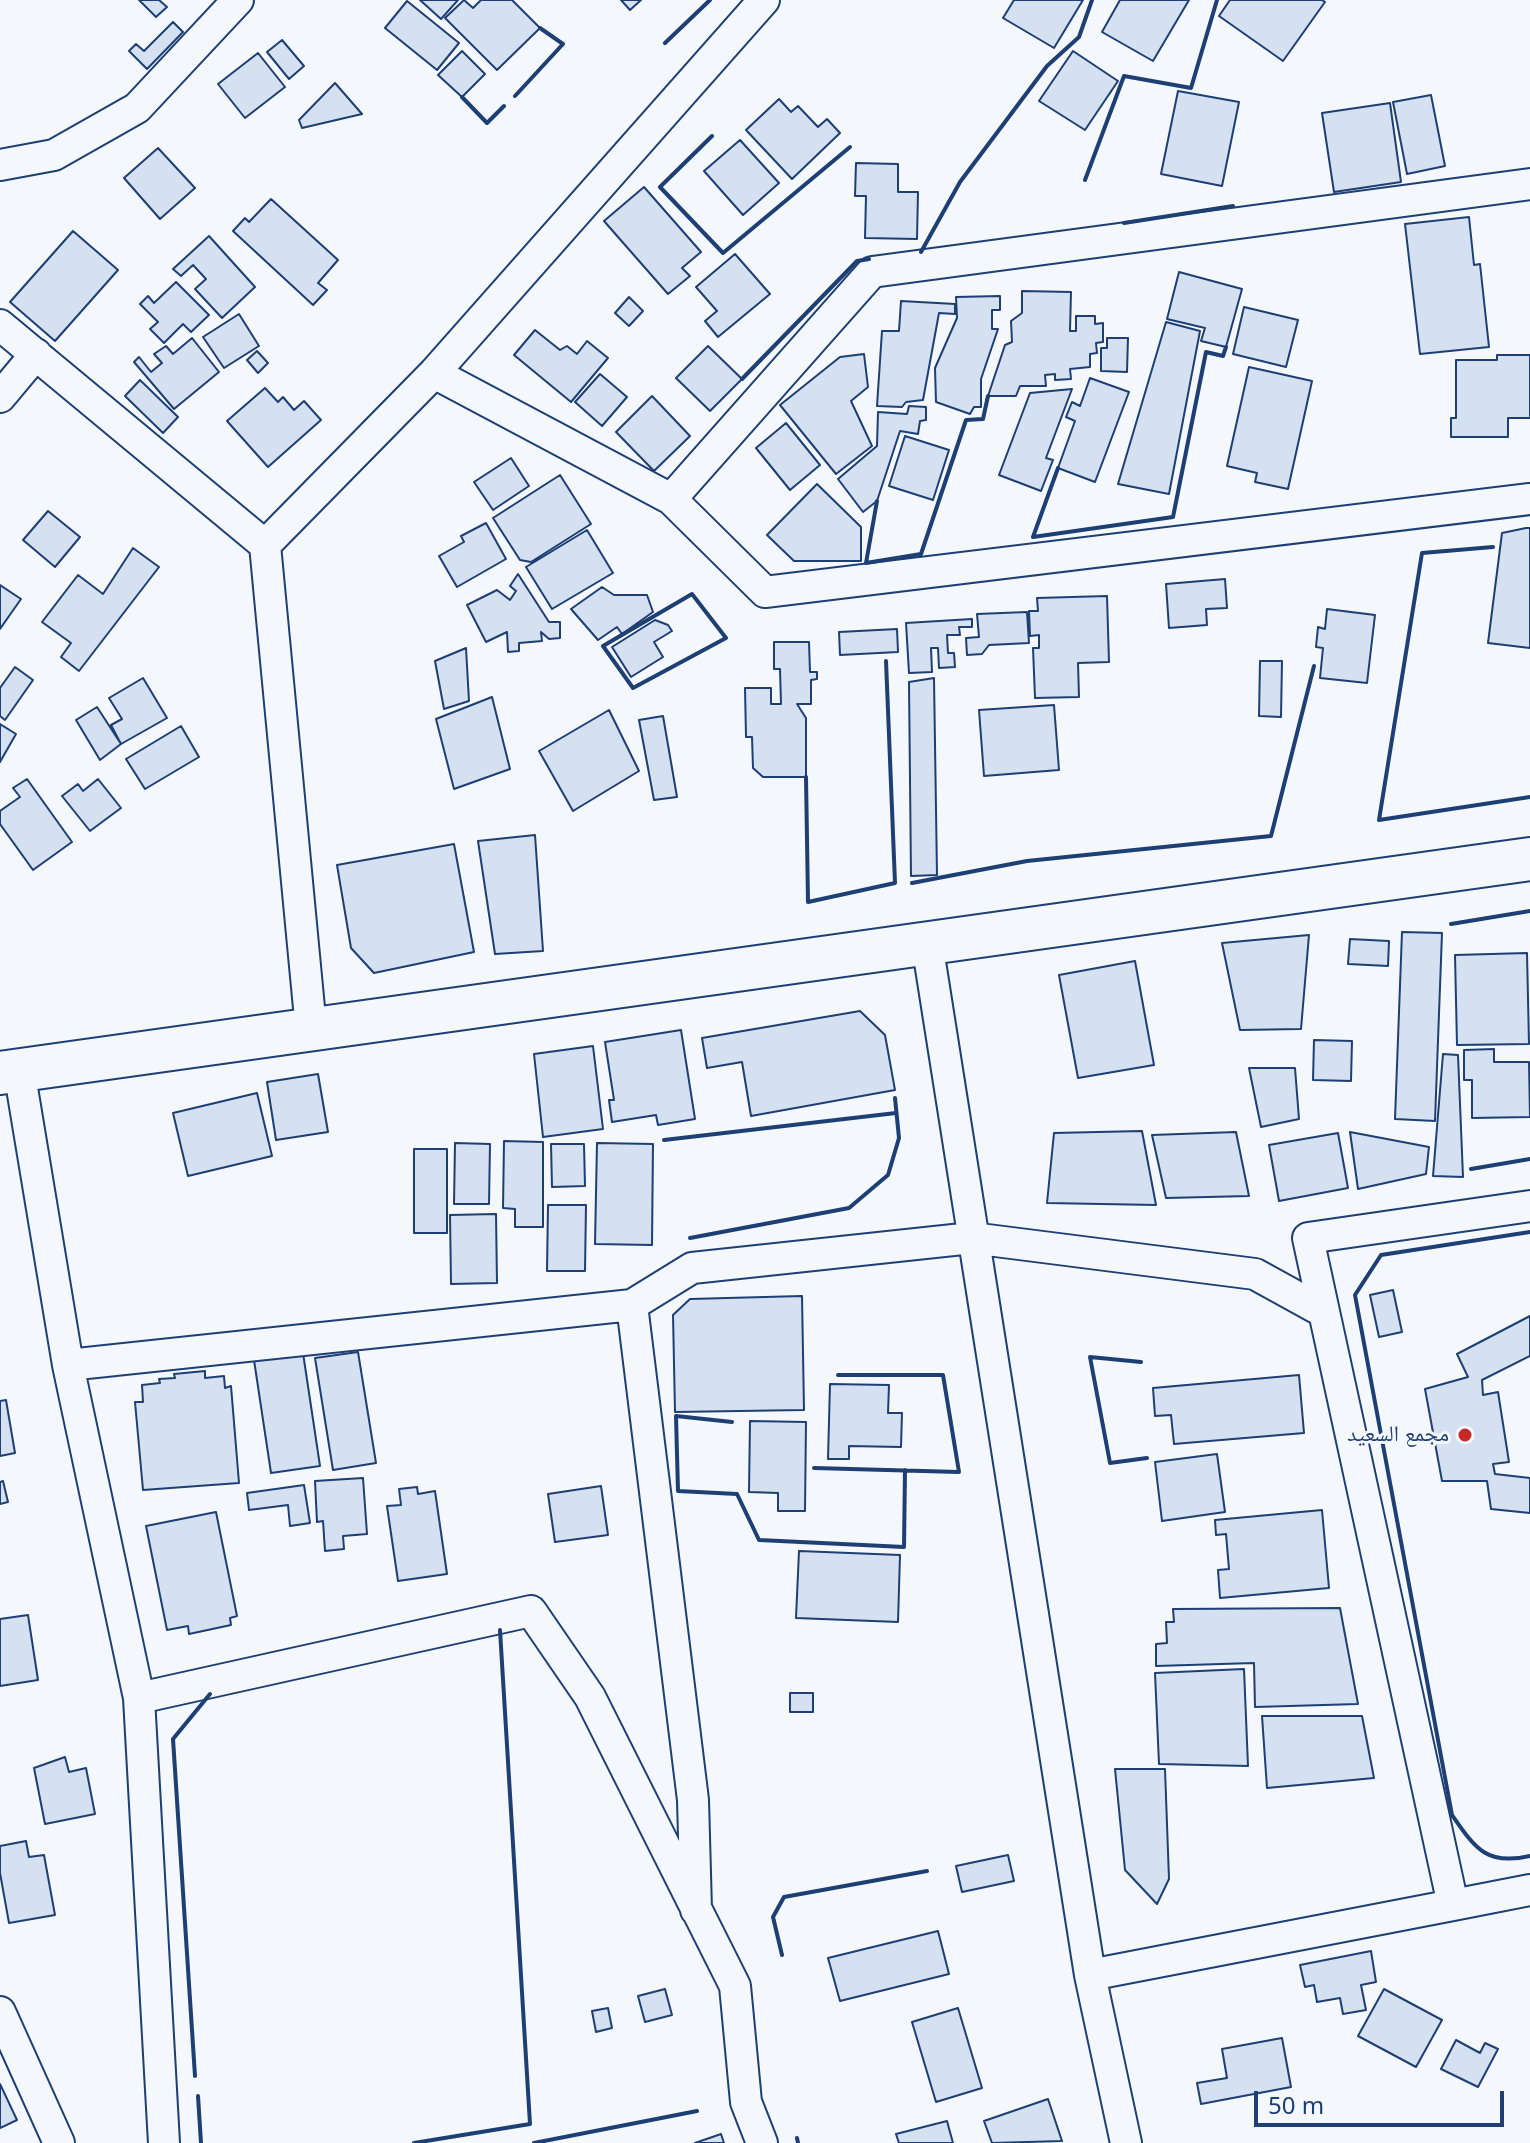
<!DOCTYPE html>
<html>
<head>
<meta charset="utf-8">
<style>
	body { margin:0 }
	#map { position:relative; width:1530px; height:2143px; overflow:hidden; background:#f4f7fb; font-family:"Noto Sans",sans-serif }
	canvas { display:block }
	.scale { position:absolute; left:1254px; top:2091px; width:250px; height:36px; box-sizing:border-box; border:4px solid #1d3f73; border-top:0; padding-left:10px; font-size:24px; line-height:28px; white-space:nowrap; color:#1d3f73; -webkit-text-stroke:6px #f4f7fb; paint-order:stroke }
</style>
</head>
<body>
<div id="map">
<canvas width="1530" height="2143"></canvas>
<div class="scale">50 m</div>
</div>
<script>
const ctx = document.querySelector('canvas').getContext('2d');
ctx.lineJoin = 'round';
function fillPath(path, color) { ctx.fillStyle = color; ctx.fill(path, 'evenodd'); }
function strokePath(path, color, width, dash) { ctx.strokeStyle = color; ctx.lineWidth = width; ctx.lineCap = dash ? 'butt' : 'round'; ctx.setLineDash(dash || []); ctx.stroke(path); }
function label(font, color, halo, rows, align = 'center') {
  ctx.font = font + ' "Noto Sans","Noto Naskh Arabic",sans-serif'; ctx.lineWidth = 6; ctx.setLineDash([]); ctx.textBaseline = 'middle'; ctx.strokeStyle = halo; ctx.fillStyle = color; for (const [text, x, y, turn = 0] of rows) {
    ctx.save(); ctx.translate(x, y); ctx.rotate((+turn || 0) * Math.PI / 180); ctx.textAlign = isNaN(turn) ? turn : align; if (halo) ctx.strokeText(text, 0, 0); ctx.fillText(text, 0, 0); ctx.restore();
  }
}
const building = new Path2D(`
	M139 0H159L167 7 156 17Z
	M420 0H458L441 19Z
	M464 0 473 8 481 0H512L540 28 497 70 445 18Z
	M621 0H641L630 10Z
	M1014 0H1083L1054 48 1003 18Z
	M1120 0H1189L1153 61 1102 32Z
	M1230 0H1322L1325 2 1283 61 1219 16Z
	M407 1 459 43 437 70 385 28Z
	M173 22 183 32 147 69 129 51 136 44 144 51Z
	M282 40 304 66 289 79 267 52Z
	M462 51 485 74 462 97 438 75Z
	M1073 51 1118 81 1085 130 1039 101Z
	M258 53 285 87 245 118 218 84Z
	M335 83 362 114 302 128 299 120Z
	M1178 91 1239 102 1222 186 1161 174Z
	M1431 95 1445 166 1407 174 1393 102Z
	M779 99 791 112 798 106 818 127 827 119 840 133 792 179 746 130Z
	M1390 103 1401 182 1334 192 1322 113Z
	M740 140 779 183 743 215 704 171Z
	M158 148 195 188 160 219 124 178Z
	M856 163 898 164V192H918L917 239 865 238 866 196H855Z
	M644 187 701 252 682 268 690 276 668 294 604 221Z
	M271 199 338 260 318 283 327 290 313 305 233 231 245 218 249 222Z
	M1469 217 1474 265 1480 264 1489 347 1420 354 1405 224Z
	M73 231 118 270 55 341 10 302Z
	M209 236 255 287 222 318 195 289 206 279 193 265 181 276 173 269Z
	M735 254 770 294 718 337 705 321 717 311 696 287Z
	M1179 272 1242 289 1226 347 1201 341 1205 328 1167 319Z
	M176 282 209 315 191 332 183 324 164 343 150 329 158 322 140 304 148 296 154 303Z
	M1022 291 1071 292 1070 331H1076V316H1095V324L1103 323V342L1096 343 1097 353 1090 354V367L1070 369 1071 379 1055 380V374L1045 375 1046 386H1020L1016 396H988L1005 345 1012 342 1011 321 1022 313Z
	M1000 296V310H992V329H998L981 379V407H974L970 414 936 402 935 368 957 318 956 297Z
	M629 297 643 311 629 326 615 313Z
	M901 301 955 304V314L939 313 923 400 906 402 902 407 877 406 882 331H899Z
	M1244 307 1298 320 1286 367 1233 354Z
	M239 314 259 346 224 368 203 337Z
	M1166 322 1200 331 1169 494 1118 484Z
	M535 330 560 350 567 346 577 354 587 341 608 358 571 402 514 355Z
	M192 338 219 372 174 409 134 362 139 357 151 372 162 363 154 354 166 346 173 354Z
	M1107 338H1128L1127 372 1101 371V348H1107Z
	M708 346 742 379 710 411 676 378Z
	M257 351 268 363 258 373 247 360Z
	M864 354 868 387 851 401 872 446 836 474 780 405 840 357Z
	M1497 355H1530V418H1508V437H1451V418H1456V360H1497Z
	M1249 367 1312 381 1288 489 1255 482 1257 473 1227 466Z
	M600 374 627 397 602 426 575 402Z
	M1090 378 1129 392 1095 482 1058 468 1075 421 1066 417 1072 402 1080 406Z
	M140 380 178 417 163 433 125 396Z
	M265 388 278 402 283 397 294 410 304 401 321 420 268 467 227 421Z
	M1072 389 1046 458 1053 460 1041 491 999 475 1030 393Z
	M652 396 690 436 654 471 616 432Z
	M909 406 926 407V420L920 421 918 434 900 431 877 501 863 512 838 479 877 446 878 412 907 414Z
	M786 423 820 465 790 490 756 448Z
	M905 436 949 450 933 500 889 486Z
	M511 458 529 486 493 510 474 482Z
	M560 475 591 524 531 562 520 560 493 518Z
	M817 484 861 527V561H794L767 535Z
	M48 511 80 537 55 567 23 540Z
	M486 523 506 559 457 587 439 556 464 542 461 536Z
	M1526 528H1530V648L1488 643 1502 533Z
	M587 530 613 573 552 609 526 567Z
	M133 548 159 567 79 671 61 657 71 643 42 622 78 575 103 594Z
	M518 574 549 622H560V638L549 639 541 632 542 641 519 643V651L508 652 507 632 486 642 467 605 497 590 510 600 516 591 510 586Z
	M1225 579 1227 608 1206 609 1207 625 1169 628 1166 584Z
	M0 585 21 599 0 629Z
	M602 587 614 595H647L653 612 622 634 617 627 598 640 571 609Z
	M1107 596 1109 662 1078 663 1079 697 1035 698 1033 648H1039V635L1030 636 1029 611H1038L1037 598Z
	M1327 609 1375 615 1367 683 1320 678 1323 648 1316 647 1318 627 1325 629Z
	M1027 612 1029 643 989 645 982 654 967 655 966 638 979 637 977 614Z
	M972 619V627H959L960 635H947L948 653H954L955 667 939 668 938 648H931L932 672 909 673 906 623Z
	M655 620 668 625 672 631 654 642 663 657 631 677 612 647Z
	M897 629 898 652 840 655 839 632Z
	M774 642H809L810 672H817V679L811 680V704H797L806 718V777H763L753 768 752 737H746L745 688H771V704H781L780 669H774Z
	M466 648 469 701 444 709 435 661Z
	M1260 661H1282L1281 717 1259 716Z
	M15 667 33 680 5 720 0 716V688Z
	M143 678 167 718 121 744 111 725 122 719 109 698Z
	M934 678 937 875 911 876 909 682Z
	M492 697 510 769 454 789 436 719Z
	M1054 705 1059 770 984 776 979 710Z
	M97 707 121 744 100 760 76 720Z
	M609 710 639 771 573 811 539 751Z
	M663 716 677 797 654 800 639 720Z
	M0 724 16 734 0 762Z
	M181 726 199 757 145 789 126 759Z
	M27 779 72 842 33 870 0 824V811L20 797 13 788Z
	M98 779 121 808 90 831 62 796 78 784 83 791Z
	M535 835 543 951 495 954 478 841Z
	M454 844 474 952 374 973 351 948 337 865Z
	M1402 932 1442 933 1435 1121 1395 1119Z
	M1309 935 1301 1029 1240 1030 1222 943Z
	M1350 939 1389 941 1388 966 1348 964Z
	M1527 953 1529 1044 1457 1045 1455 955Z
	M1135 961 1154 1065 1078 1078 1059 975Z
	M860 1011 885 1035 895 1090 751 1116 742 1062 707 1068 702 1038Z
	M681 1030 695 1119 658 1125 656 1115 612 1122 609 1100H614L605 1042Z
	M1314 1040 1352 1041 1351 1081 1313 1080Z
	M593 1046 603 1129 543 1137 534 1054Z
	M1494 1049V1062H1529L1530 1117 1472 1118V1080H1464V1050Z
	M1443 1054 1458 1055 1463 1177 1433 1176Z
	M1249 1068H1295L1299 1119 1261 1127Z
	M318 1074 328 1132 276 1140 267 1082Z
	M257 1093 272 1156 188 1176 173 1113Z
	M1142 1131 1156 1205 1047 1203 1054 1133Z
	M1236 1132 1249 1196 1166 1198 1152 1135Z
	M1350 1132 1429 1147 1426 1174 1358 1189Z
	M1338 1133 1348 1188 1279 1201 1269 1145Z
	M504 1141 543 1142V1227H515V1209L503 1208Z
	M455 1143 490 1144 489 1204H454Z
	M597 1143 653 1144 652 1245 595 1244Z
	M551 1144H584L585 1186 552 1187Z
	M414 1149H447V1233H414Z
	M548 1205H586L585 1271H547Z
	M496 1214 497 1283 451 1284 450 1215Z
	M1393 1290 1402 1332 1379 1337 1370 1295Z
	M802 1296 804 1410 675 1412 673 1315 690 1299Z
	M1530 1316V1356L1482 1380 1483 1395 1498 1392 1509 1462 1493 1464 1495 1474 1530 1478V1513L1491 1509 1487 1481H1442L1425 1389 1468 1377 1457 1354Z
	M358 1352 376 1463 333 1470 315 1358Z
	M303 1353 320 1466 271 1473 254 1360Z
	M205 1371V1378L224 1376 225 1388 231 1386 239 1483 143 1490 135 1402H143L142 1385 160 1383 159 1379 175 1378 174 1374Z
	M1299 1375 1304 1433 1174 1444 1171 1415 1155 1416 1153 1388Z
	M830 1384 889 1385 888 1413H902L901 1447 849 1446V1459H828Z
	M6 1400 15 1453 0 1456V1401Z
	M750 1421 806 1422 805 1511H778V1493L749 1492Z
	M1217 1454 1225 1512 1162 1521 1155 1462Z
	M363 1478 367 1534 343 1536 344 1549 325 1551 323 1521 317 1522 315 1481Z
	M3 1481 8 1502 0 1504V1482Z
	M304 1485 310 1523 290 1526 288 1505 249 1510 247 1493Z
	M601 1486 608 1535 555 1542 548 1494Z
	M417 1487 418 1494 435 1491 447 1574 398 1581 387 1506 401 1505 399 1489Z
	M1322 1510 1329 1588 1220 1598 1218 1570 1229 1569 1226 1534 1216 1535 1215 1520Z
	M216 1512 237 1616 230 1618 231 1625 189 1634 188 1626 167 1630 146 1526Z
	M799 1551 900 1555 898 1622 796 1618Z
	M1340 1608 1358 1704 1255 1707 1254 1663 1156 1666V1644L1167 1643 1166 1622H1174L1173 1609Z
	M28 1615 38 1680 0 1686V1619Z
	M1244 1669 1248 1766 1159 1764 1155 1673Z
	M790 1693H813V1712H790Z
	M1262 1716H1362L1374 1778 1267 1788Z
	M65 1757 69 1772 86 1768 95 1814 45 1824 34 1768Z
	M1115 1769H1165L1169 1879 1157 1904 1125 1870Z
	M26 1841 29 1857 44 1855 55 1915 9 1923 0 1873V1846Z
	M1008 1855 1014 1881 962 1892 956 1866Z
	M938 1931 949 1974 840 2001 828 1958Z
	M1371 1951 1376 1982 1361 1985 1366 2010 1343 2014 1340 1998 1317 2002 1314 1985 1305 1987 1300 1965Z
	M665 1989 672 2015 645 2022 638 1996Z
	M1384 1989 1442 2020 1416 2067 1358 2036Z
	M608 2008 612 2028 596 2032 592 2011Z
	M958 2008 982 2088 936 2102 912 2022Z
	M1282 2038 1291 2087 1201 2104 1197 2083 1227 2078 1222 2049Z
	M1456 2040 1480 2053 1485 2043 1498 2049 1478 2087 1441 2069Z
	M0 2084 17 2120 0 2128Z
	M1048 2099 1062 2141 992 2143 984 2121Z
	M947 2121 953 2143H899L896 2134Z
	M721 2134 724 2143H695Z`);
fillPath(building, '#d5e0f0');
strokePath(building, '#1d3f73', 2);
const street = new Path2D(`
	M0 165 54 155 137 108 238 0
	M0 325 265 545 434 373 764 0
	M434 373 671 499 872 272 1530 184
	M0 397 36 354
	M671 499 765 592 1530 499
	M265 545 311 1029
	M927 943 1090 1975
	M19 1070 68 1365 139 1698 164 2143
	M1530 1206 1308 1238 1453 1905 1530 1890
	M68 1365 632 1305
	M139 1698 531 1611 590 1697 735 1986 746 2102 762 2143
	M696 1910 693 1800 632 1305 692 1268 972 1238 1255 1274 1324 1312
	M0 2012 59 2143
	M1126 2143 1090 1975 1453 1905`);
const secondary = new Path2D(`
	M0 1073 1530 859`);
strokePath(street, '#1d3f73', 34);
strokePath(secondary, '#1d3f73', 46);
strokePath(street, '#f4f7fb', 30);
strokePath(secondary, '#f4f7fb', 42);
strokePath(new Path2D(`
	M665 43 710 0
	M515 96 563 44 540 28
	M462 97 487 123 504 106
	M712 136 660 187 723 253 850 147
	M1085 180 1124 76 1191 88 1217 0
	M1124 223 1233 206
	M921 252 960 182 1047 66 1079 37 1092 0
	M742 379 857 261 869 259
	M1058 468 1033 537 1173 517 1206 352 1223 356 1226 347
	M877 501 866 563 921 554 966 420 983 419 988 396
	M1493 547 1422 553 1379 820 1530 797
	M692 594 726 638 633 688 603 646Z
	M806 777 808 902 895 883 886 661
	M912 883 1027 861 1271 836 1314 666
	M1451 924 1530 911
	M664 1140 896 1113
	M1471 1169 1530 1159
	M1530 1232 1381 1255 1355 1295 1452 1815C1475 1848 1486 1866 1530 1856
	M690 1238 849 1208 888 1175 899 1138 895 1098
	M1141 1362 1090 1357 1110 1463 1147 1458
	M732 1422 676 1416 678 1491 737 1494 759 1540 904 1547 905 1470
	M814 1468 959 1472 943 1375H838
	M782 1955 773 1917 784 1897 927 1871
	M195 2076 173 1739 210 1694
	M198 2096 201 2143
	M797 2138 798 2143
	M414 2143 530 2124 500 1630
	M534 2143 697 2111`), '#1d3f73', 4);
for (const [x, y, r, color] of [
	[1465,1435,8,"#c62828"]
]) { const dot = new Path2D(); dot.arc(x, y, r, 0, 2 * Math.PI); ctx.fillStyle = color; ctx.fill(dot); strokePath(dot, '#f4f7fb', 3); }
label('22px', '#1d3f73', '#f4f7fb', [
	["مجمع السعيد",1449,1435]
], 'right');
</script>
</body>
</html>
